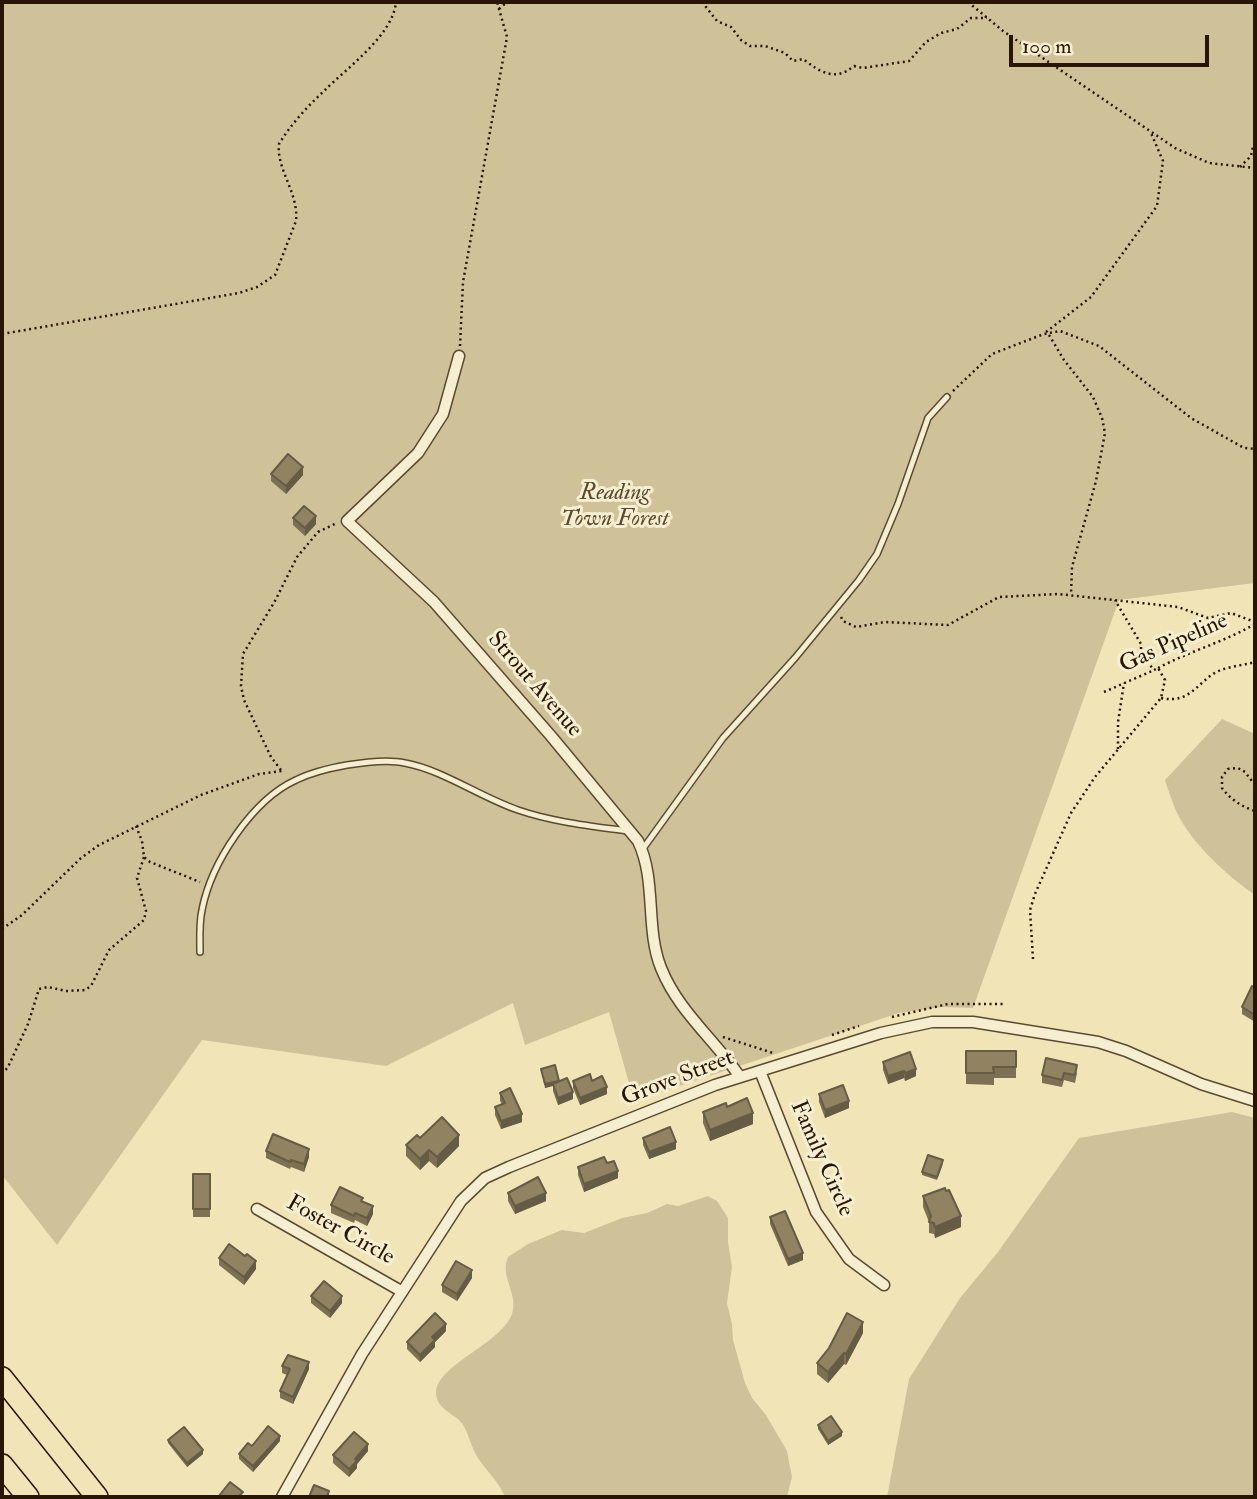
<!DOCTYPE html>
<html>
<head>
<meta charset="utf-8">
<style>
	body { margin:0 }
	#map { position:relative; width:1257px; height:1499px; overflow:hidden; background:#f1e5b8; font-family:"IM FELL Double Pica",serif }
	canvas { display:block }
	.frame { position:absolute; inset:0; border:4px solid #291602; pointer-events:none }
	.scale { position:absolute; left:1009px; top:35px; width:200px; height:32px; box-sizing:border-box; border:4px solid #291602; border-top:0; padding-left:9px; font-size:21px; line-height:24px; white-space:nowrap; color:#291602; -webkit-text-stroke:5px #f6eed1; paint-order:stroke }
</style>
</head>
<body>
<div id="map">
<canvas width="1257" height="1499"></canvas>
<div class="frame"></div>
<div class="scale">100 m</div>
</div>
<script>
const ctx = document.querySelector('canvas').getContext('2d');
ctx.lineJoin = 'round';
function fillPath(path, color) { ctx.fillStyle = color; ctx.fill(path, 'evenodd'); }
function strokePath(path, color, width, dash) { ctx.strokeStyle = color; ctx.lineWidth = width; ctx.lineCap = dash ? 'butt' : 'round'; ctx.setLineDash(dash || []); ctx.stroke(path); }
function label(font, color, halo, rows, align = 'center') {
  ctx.font = font + ' "IM FELL Double Pica",serif'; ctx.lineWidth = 6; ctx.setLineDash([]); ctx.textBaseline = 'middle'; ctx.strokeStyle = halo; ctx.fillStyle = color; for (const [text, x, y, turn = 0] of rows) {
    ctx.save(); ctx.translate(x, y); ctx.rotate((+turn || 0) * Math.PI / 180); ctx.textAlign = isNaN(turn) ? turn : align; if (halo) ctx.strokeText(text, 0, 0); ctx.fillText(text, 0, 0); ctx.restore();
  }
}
fillPath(new Path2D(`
	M2 2H1255V583L1119 600 973 1008 941 1007 899 1013 634 1101 609 1012 525 1045 513 1003 386 1066 202 1040 57 1245 2 1175Z
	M1222 719 1255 734V895C1225 874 1192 844 1176 811 1172 801 1168 790 1165 780Z
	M1232 1112 1255 1118V1497H887L909 1379 960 1298 998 1252 1079 1138Z
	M708 1196 717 1201 728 1218V1242L732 1267 727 1303 732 1324 733 1340 745 1383 752 1398 766 1415 787 1451 792 1477 787 1497H505C497 1479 488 1473 478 1458 470 1447 469 1430 459 1420 450 1412 436 1407 436 1393 436 1365 501 1344 512 1314 519 1294 499 1276 508 1257L528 1244 562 1230 584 1233 622 1218 647 1213 667 1204 678 1206Z`), '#cfc299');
const service = new Path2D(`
	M642 850 723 738 795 658 859 580 877 554 898 504 928 418 947 397
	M200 952C200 938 199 923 202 910 211 863 252 800 296 780 312 772 330 768 347 765 365 762 388 759 405 763 443 770 480 797 518 810 553 822 591 826 627 831`);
const minor = new Path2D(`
	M459 356 443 414 418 453 347 521 434 602 551 736 638 841C657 881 645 928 661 968 678 1011 715 1040 740 1077
	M760 1071 816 1212 849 1259 884 1285
	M257 1209 401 1291
	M282 1497 362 1354 461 1201 485 1178 509 1167 715 1085 881 1033 932 1022H973L1098 1042 1126 1051 1201 1084 1255 1101`);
const motorway = new Path2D(`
	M2 1378 97 1497
	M2 1465 28 1497`);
strokePath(service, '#5b4a30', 8);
strokePath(minor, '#5b4a30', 13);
strokePath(motorway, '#291602', 24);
strokePath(new Path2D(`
	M702 2 717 21 731 27 741 40 750 46H765L785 53 793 61 803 59C820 72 835 82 854 66L863 68 909 61 926 42 941 33 957 29 971 18H987
	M838 2H839
	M898 2H916
	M968 2 1003 31 1175 148 1209 163 1255 168
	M499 9 507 2
	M1240 167 1251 156 1253 146 1255 147
	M1046 332 1091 297 1157 206 1163 161 1151 133
	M2 334 239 293 257 287 275 275 296 221C299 193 276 169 279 144 291 124 308 106 325 90 348 67 393 35 396 2
	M1049 335 1064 360 1093 397 1102 418 1105 433 1096 481 1072 567 1071 594
	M460 346 463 282 507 37 497 2
	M953 391 992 354 1044 334 1060 331 1099 346 1191 418 1244 448 1255 449
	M841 617 843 621 856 627 885 622 948 625 999 597 1058 594 1178 607 1208 618 1231 613 1255 622
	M1158 668C1190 651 1224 642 1255 624
	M1104 692 1152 671
	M1161 698C1192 705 1199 678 1221 670 1232 666 1244 665 1255 662
	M1118 749V722L1124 683
	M281 770 271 757 244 700 241 686 243 654 275 601 297 557 318 532 337 523
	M1255 785 1245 772 1238 768 1228 769 1222 777V788C1231 800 1241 806 1255 811
	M136 826 142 841 144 857 150 862 200 882
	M2 929 22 915 81 858 99 845 201 795 259 774 282 771
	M1033 959 1030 910 1035 894 1071 813 1095 777 1161 698 1165 680 1158 668 1154 670 1141 654V644L1115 600
	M892 1017 948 1004H1003
	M832 1035 859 1026
	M723 1037 773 1053
	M2 1074 8 1067 28 1024 39 989 48 987 66 991 85 990 91 986 109 950 144 920 146 911 137 878 144 857`), '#291602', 2.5, [2, 3.5]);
strokePath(service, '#f6eed1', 5);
strokePath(minor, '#f6eed1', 10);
strokePath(motorway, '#f1e5b8', 21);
fillPath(new Path2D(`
	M271 474 303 475 286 494 271 481Z
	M293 518 316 524 305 536 293 525Z
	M1255 988V1022L1242 1014V1007Z
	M966 1051H1016V1078H994V1085L966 1084Z
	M1046 1058 1077 1073 1075 1083 1064 1080 1062 1087 1042 1083V1075Z
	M883 1062 916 1076 905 1081 904 1078 888 1084 883 1070Z
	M541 1069 559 1081 573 1099 558 1105 553 1091V1086L545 1088Z
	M573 1081H592L607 1094 580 1105 573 1088Z
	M500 1093 522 1122 501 1129 495 1115V1107L502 1104 500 1101Z
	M819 1094 849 1108 825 1118 819 1102Z
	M727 1107 753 1124 710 1141 703 1123V1112Z
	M420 1138 459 1146 437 1168 429 1161 420 1170 406 1156V1145Z
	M643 1138 676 1149 649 1159 643 1145Z
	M266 1151 309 1157 304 1172 291 1167 290 1169 266 1158Z
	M607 1163 618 1178 584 1192 578 1175V1167Z
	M943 1164 937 1180 922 1175V1172Z
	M193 1174H210V1217H193Z
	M508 1193 546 1201 515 1214 508 1201Z
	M923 1196 961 1227 935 1238 934 1234 929 1233V1222L923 1207Z
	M363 1201 373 1214 367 1226 355 1220 354 1223 331 1213V1205Z
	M770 1217 803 1260 788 1266 770 1224Z
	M245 1256 256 1269 244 1285 219 1265V1258Z
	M472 1278 457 1301 442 1292V1285Z
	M311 1296 342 1303 330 1318 311 1303Z
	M446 1331 435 1342V1347L420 1362 407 1349V1342Z
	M863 1333 846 1365 844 1364 828 1383 817 1374V1363Z
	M282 1366 309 1369 293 1404 280 1398V1391L287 1375 282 1373Z
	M818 1425 842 1436 828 1445 818 1429Z
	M168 1440 203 1454 187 1467 168 1443Z
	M280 1441 253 1472 239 1459V1454L252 1446Z
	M368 1451 357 1464V1468L349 1477 333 1463V1455Z`), '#7d7053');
fillPath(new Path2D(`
	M303 467V475L286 494V486Z
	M316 516V524L305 536V528Z
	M916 1069V1076L905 1081V1073Z
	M904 1071V1078L888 1084V1076Z
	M559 1081V1084L545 1088V1084Z
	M607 1087V1094L580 1105V1098Z
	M573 1092V1099L558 1105V1098Z
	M849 1101V1108L825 1118V1110Z
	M753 1113V1124L710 1141V1130Z
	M522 1114V1122L501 1129V1121Z
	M459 1135V1146L437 1168V1157Z
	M676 1142V1149L649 1159V1152Z
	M309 1149V1157L304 1172V1164Z
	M429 1150V1161L420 1170V1159Z
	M618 1171V1178L584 1192V1184Z
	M546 1193V1201L515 1214V1206Z
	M373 1206V1214L367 1226V1218Z
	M961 1216V1227L935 1238V1227Z
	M803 1253V1260L788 1266V1259Z
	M256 1261V1269L244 1285V1277Z
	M472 1270V1278L457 1301V1294Z
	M342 1296V1303L330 1318V1311Z
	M863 1322V1333L846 1365V1354Z
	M446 1324V1331L435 1342V1347L420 1362V1355L432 1337Z
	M844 1353V1364L828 1383V1372Z
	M309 1362V1369L293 1404V1397Z
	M842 1432V1436L828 1445V1441Z
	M280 1436V1441L253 1472V1466Z
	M368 1444V1451L357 1464V1468L349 1477V1469L355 1459Z
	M203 1450V1454L187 1467V1463Z`), '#665b44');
const building = new Path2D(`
	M288 454 303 467 286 486 271 474Z
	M304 506 316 516 305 528 293 518Z
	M1252 986 1255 988V1015L1242 1007Z
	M966 1051H1016V1067H993L994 1073H966Z
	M910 1052 916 1069 905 1073 904 1071 888 1076 883 1062Z
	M1046 1058 1077 1065 1075 1075 1064 1073 1062 1080 1042 1075Z
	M555 1065 559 1081 545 1084 541 1069Z
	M590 1074 592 1081 602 1076 607 1087 580 1098 573 1081Z
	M567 1078 573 1092 558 1098 553 1084Z
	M843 1085 849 1101 825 1110 819 1094Z
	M510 1088 522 1114 501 1121 495 1107 505 1103 500 1093Z
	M747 1098 753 1113 710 1130 703 1112 726 1103 727 1107Z
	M442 1117 459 1135 437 1157 429 1150 420 1159 406 1145 417 1135 420 1138Z
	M670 1127 676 1142 649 1152 643 1138Z
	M273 1134 309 1149 304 1164 291 1160 290 1162 266 1151Z
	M928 1155 943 1160 937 1177 922 1172Z
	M604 1157 607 1163 614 1161 618 1171 584 1184 578 1167Z
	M193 1174H210V1209H193Z
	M538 1177 546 1193 515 1206 508 1193Z
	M340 1187 363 1198 361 1201 373 1206 367 1218 355 1213 354 1216 331 1205Z
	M945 1188 946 1191 949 1190 961 1216 935 1227 934 1223 929 1222 931 1216 923 1196Z
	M785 1211 803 1253 788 1259 770 1217Z
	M229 1244 245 1256 247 1254 256 1261 244 1277 219 1258Z
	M456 1261 472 1270 457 1294 442 1285Z
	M324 1281 342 1296 330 1311 311 1296Z
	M435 1313 446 1324 432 1337 435 1340 420 1355 407 1342Z
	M847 1313 863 1322 846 1354 844 1353 828 1372 817 1363 829 1348Z
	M288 1355 309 1362 293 1397 280 1391 290 1369 282 1366Z
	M831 1416 842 1432 828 1441 818 1425Z
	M268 1426 280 1436 253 1466 239 1454 248 1443 252 1446Z
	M184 1427 203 1450 187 1463 168 1440Z
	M354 1432 368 1444 355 1459 357 1461 349 1469 333 1455Z
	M230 1482 243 1492 238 1497H218Z
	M314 1485 329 1491 327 1497H329H309Z`);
fillPath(building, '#918261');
strokePath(building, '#665b44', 2);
label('italic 23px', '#5b4a2f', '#f6eed1', [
	["Reading",615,494],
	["Town Forest",615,520]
]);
label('23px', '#291602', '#f6eed1', [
	["Gas Pipeline",1174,644,-24],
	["Strout Avenue",534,685,49],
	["Grove Street",678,1079,-21],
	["Family Circle",821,1159,66],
	["Foster Circle",340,1231,29]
]);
</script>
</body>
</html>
